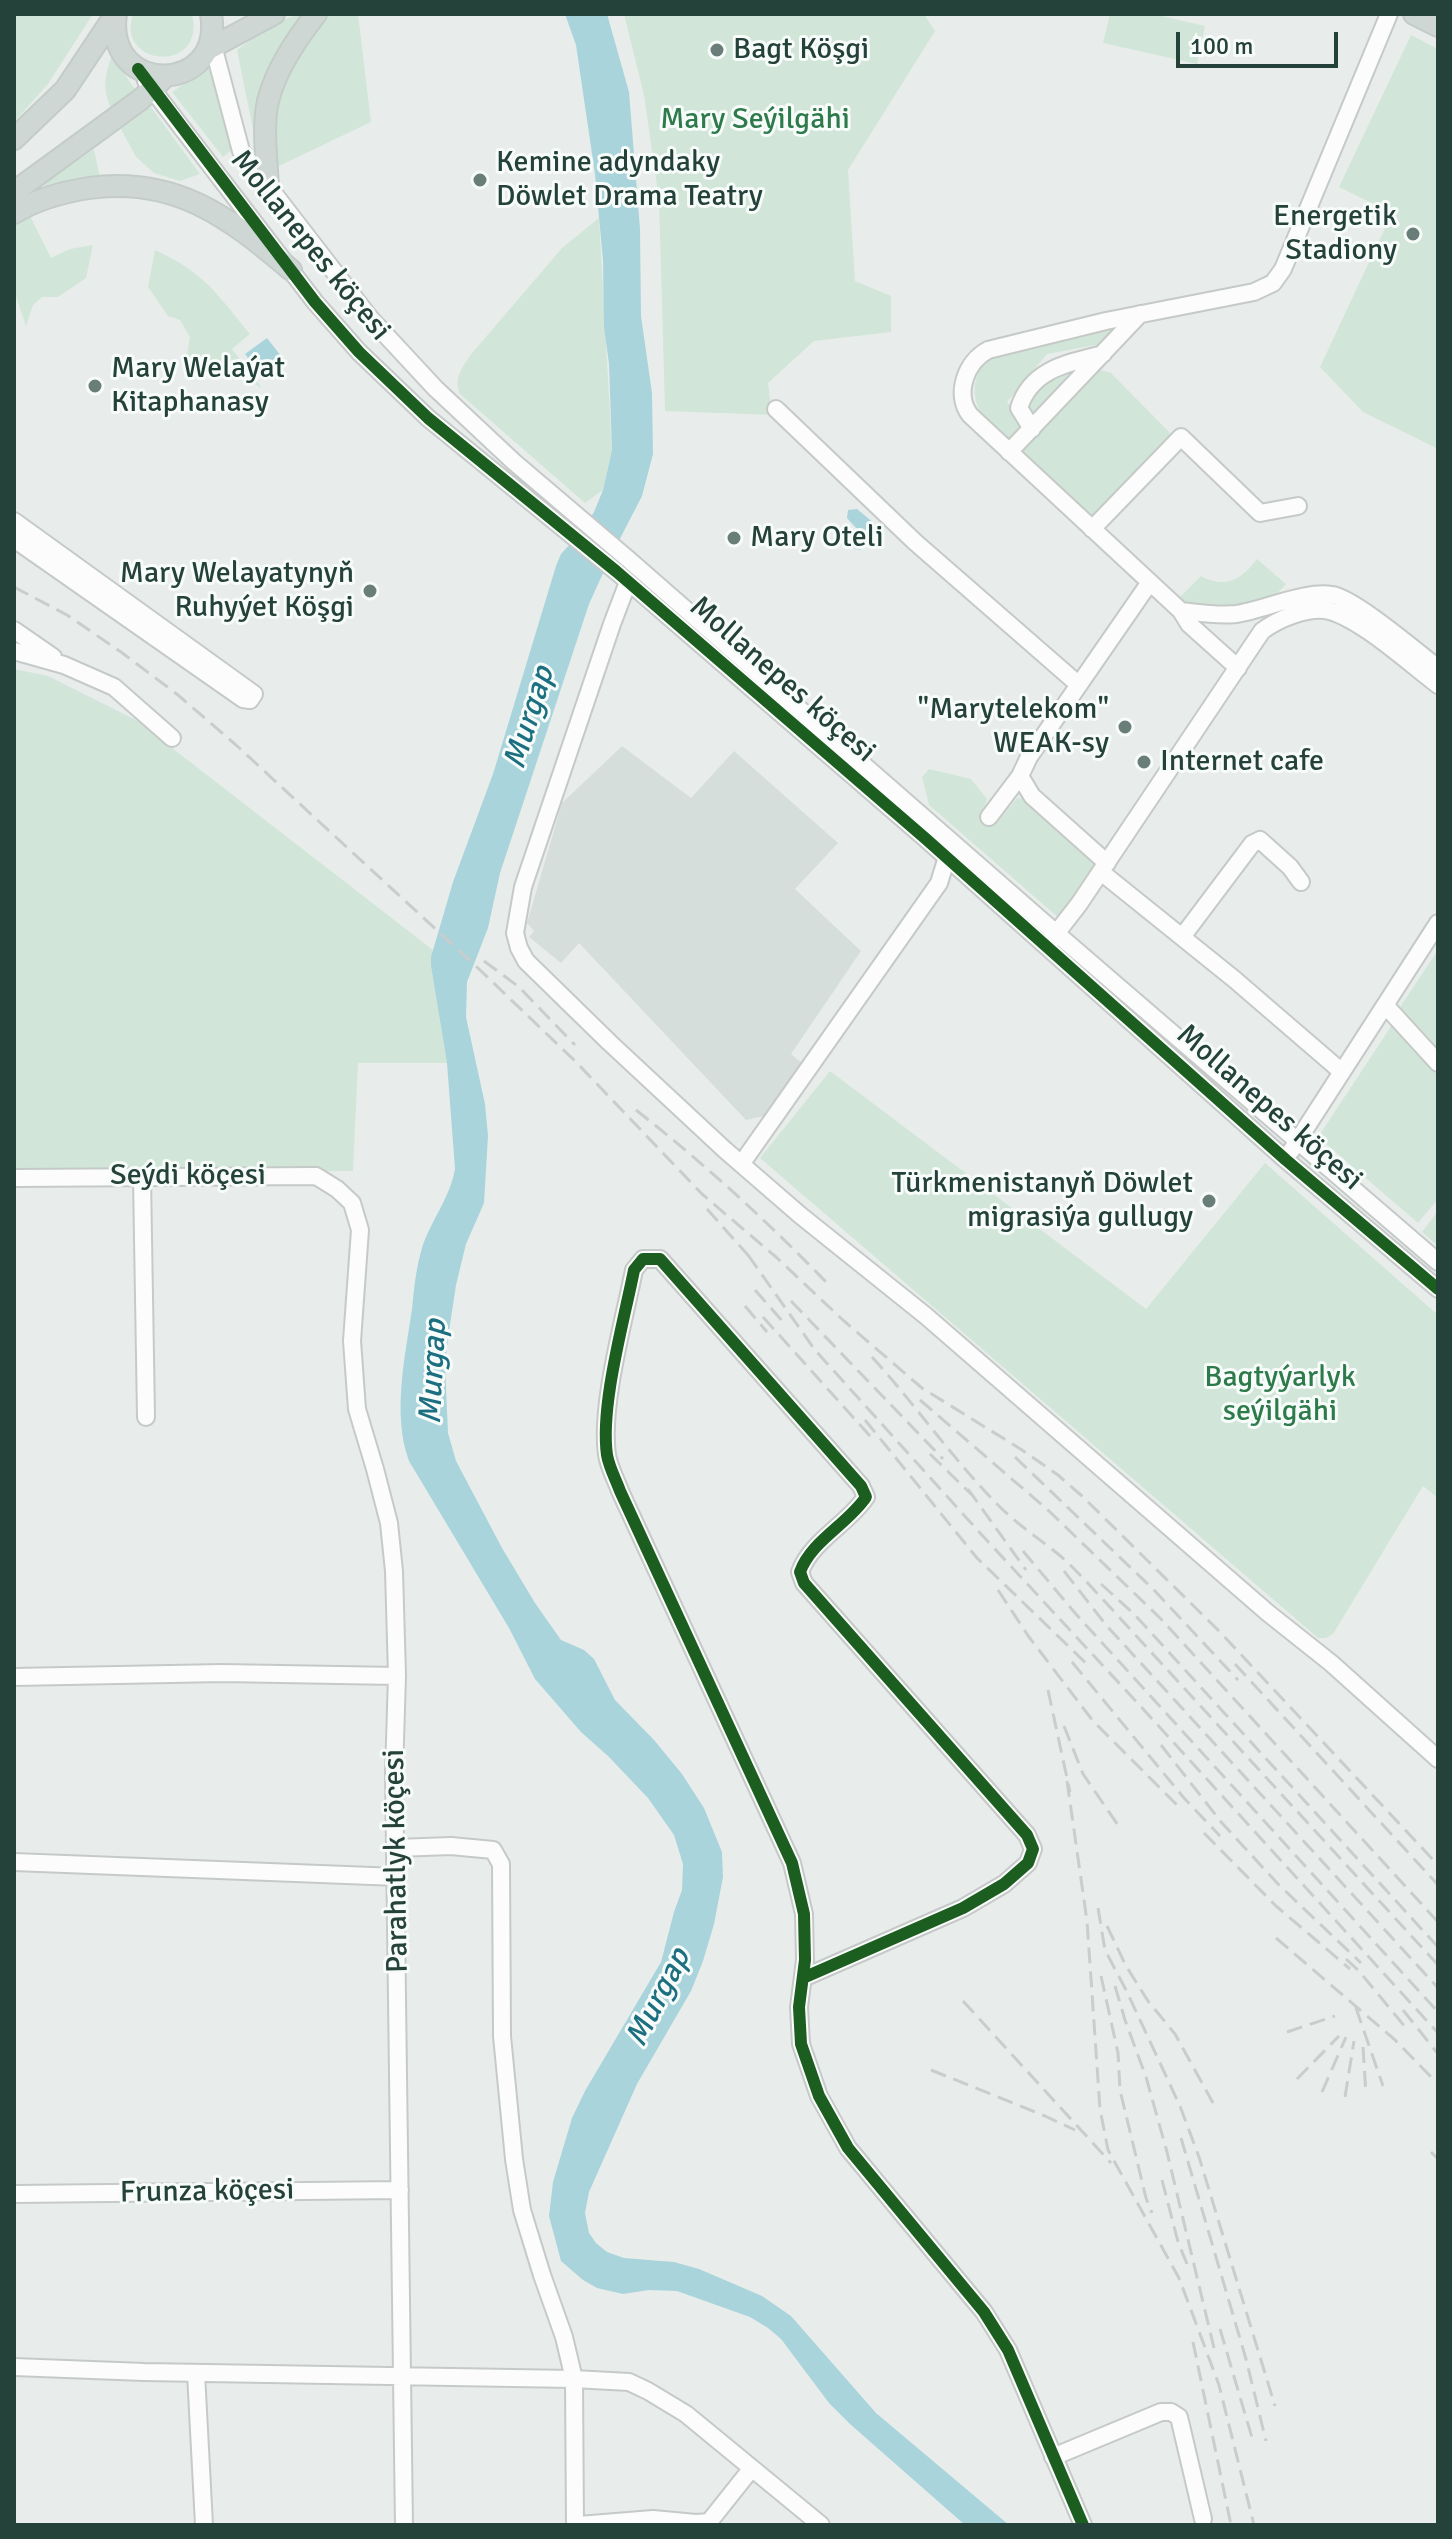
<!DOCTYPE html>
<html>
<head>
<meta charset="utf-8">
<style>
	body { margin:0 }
	#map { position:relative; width:1452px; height:2539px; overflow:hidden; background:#e8edeb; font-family:Signika,sans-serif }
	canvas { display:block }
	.frame { position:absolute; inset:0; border:16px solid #24423a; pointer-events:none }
	.scale { position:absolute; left:1176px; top:32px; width:162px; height:36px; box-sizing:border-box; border:4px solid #24423a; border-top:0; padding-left:10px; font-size:24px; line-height:28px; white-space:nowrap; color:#24423a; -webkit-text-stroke:6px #f7fbf9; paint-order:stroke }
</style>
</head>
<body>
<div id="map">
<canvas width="1452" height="2539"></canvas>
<div class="frame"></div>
<div class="scale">100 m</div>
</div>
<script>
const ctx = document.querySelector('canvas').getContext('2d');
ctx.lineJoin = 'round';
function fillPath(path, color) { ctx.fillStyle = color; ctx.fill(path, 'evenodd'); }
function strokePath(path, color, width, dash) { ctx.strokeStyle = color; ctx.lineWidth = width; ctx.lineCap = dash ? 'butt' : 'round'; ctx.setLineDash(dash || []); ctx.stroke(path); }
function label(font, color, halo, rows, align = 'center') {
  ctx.font = font + ' Signika,sans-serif'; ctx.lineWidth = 6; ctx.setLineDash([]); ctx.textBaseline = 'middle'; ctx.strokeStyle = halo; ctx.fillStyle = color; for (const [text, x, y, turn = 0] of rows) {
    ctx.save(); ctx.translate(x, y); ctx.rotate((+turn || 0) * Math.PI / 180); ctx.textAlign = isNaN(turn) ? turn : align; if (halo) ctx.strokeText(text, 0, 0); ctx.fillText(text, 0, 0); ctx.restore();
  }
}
fillPath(new Path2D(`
	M622 746 691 798 734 751 838 843 795 889 861 951 791 1054 803 1064 764 1116 746 1120 579 943 561 963 529 937 534 931 527 923 562 803Z`), '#d6dedb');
fillPath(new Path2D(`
	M14 14H93L48 84 14 122Z
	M133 14H192C207 74 115 68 133 14Z
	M300 14H307L255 139 237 50 272 24Z
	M326 14H358L371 122 279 166 272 143 281 75 305 36Z
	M624 14H924L935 31 848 170 855 281 891 296V332L814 341 768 383 772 415 665 411 659 200 644 95Z
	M1110 14H1153L1205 26 1197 64 1103 43Z
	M1411 35 1438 49V449L1363 412 1320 367 1392 213 1339 187Z
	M112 55 136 91 111 108C102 90 105 74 112 55Z
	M212 65 224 125 232 150 223 157 172 92Z
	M151 107 200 174 180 181 154 173 136 157 121 129Z
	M94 149 100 177 76 178 46 188 43 185Z
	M28 212 51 258 70 249 93 245 86 278 58 297H42L33 305 26 326 14 291V223Z
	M599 218 612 450 603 490 585 503 460 394C453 377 463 366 473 352L562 248Z
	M155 250C204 272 217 294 250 334L232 349 262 388 229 370 186 361 190 337 180 320 168 316 148 287Z
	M1120 326 1101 344 1047 354 1007 402 1027 424 1010 443C1000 433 985 423 980 411 970 392 974 370 993 356 1014 340 1090 332 1120 326Z
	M1078 370 1034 417 1026 410C1028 398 1046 379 1057 374 1063 372 1072 371 1078 370Z
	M1101 370 1111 373 1173 436 1091 518 1020 450 1094 371Z
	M1257 559 1286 584 1265 607 1238 614 1173 604 1201 576C1225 589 1241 580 1257 559Z
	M14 669 48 676 136 720 433 950 431 966 447 1063H358L353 1171H14Z
	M929 769 971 779 987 799 981 816 987 822 997 823 1017 798 1025 799 1094 861 1097 867 1060 919 929 805 922 777Z
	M1438 950V1055L1398 1010Z
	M1394 1022 1438 1070V1199L1418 1223 1318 1137Z
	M830 1071 1146 1309 1265 1163 1438 1315V1498L1423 1486 1333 1634 1326 1638H1318L760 1158Z
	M1438 1211V1246L1422 1232Z`), '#d1e6d8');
fillPath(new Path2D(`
	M565 14H607L629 92 640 229 641 316 652 393 653 454 642 496 609 560 589 604 500 873 488 928 467 982 466 1017 485 1104 488 1136 484 1203 466 1244 456 1285 448 1338 445 1365 448 1433 456 1461 502 1548 535 1603 561 1640 584 1650 594 1659 615 1700 654 1740 682 1774 704 1808 722 1852 723 1877 714 1924 703 1961 691 1991 637 2084 589 2192 585 2213 589 2233 596 2243 607 2252 624 2258 674 2262 699 2269 762 2296 791 2316 876 2413 1009 2525H965L850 2424 829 2403 781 2339 768 2328 750 2317 677 2291 649 2290 623 2294 597 2288 583 2280 561 2261 549 2216 553 2182 572 2118 585 2091 661 1962 674 1912 682 1890 683 1864 674 1835 648 1798 608 1756 581 1732 535 1679 509 1628 409 1461C392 1414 405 1357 412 1309 414 1289 416 1268 422 1248 431 1220 450 1198 455 1169L447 1063 431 966V957L453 882 493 774 556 566 561 554 582 531 594 512 603 490 612 450 609 364 604 327 603 260 595 174 576 45Z
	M267 338 285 361 264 379 245 354Z
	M857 509 875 524 877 533 860 550 853 548 852 542 857 529 847 518 848 510Z`), '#a9d4db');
const minor = new Path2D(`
	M211 38 241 151 370 318 435 388 514 462 628 559 1056 933 1438 1262
	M146 81 315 302 359 352 428 418 617 572 926 839 1286 1160 1438 1289
	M776 409 915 542 1079 685
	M1032 429 1019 408C1031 369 1068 363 1103 354
	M1009 452 1140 314
	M14 521 254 694 250 700 243 699 14 539
	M1092 529 1181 437 1260 513 1298 506
	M628 582 612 624 523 887 515 933 519 948 526 961 610 1043 725 1150 800 1215 926 1316 1268 1613 1331 1663 1438 1759
	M1181 611C1200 613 1218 616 1236 614 1263 610 1307 590 1332 595 1354 598 1417 652 1438 668
	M14 630 53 657
	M14 651 64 665 114 687 172 738
	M1238 668 1189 624 1181 611 970 415C954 394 966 362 988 350L1106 321 1254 292 1273 283 1283 269 1389 14
	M989 817 1020 776
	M1107 863 1032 796 1020 776 1029 757 1150 582
	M1101 872 1234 979 1342 1072
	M1182 937 1252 844 1260 840 1290 867 1301 882
	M1051 940 1079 904 1262 631C1278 619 1305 608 1325 610 1357 615 1411 665 1438 685
	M1385 1005 1438 1063
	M1291 1151 1438 923
	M742 1163 939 883 947 857
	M142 1177 146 1417
	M14 1178 316 1176 337 1189 352 1203 360 1230 352 1341 357 1409 375 1469 389 1523 394 1571 397 1676 394 1773 404 2525
	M14 1677 222 1673 397 1676
	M396 1848 451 1846 493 1850 501 1864 502 2036 514 2159 522 2210 542 2275 564 2337 574 2379 575 2525
	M14 1862 397 1877
	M803 1978 963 1908 1004 1884 1028 1863 1033 1849 1027 1835 804 1583 800 1572C811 1541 848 1524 866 1497L861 1486 660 1259H643L634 1270C624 1321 600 1405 607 1455 609 1467 616 1480 620 1491L792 1863 804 1914 805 1960 799 2007 801 2044 819 2096 848 2148 984 2312 1008 2350 1083 2525
	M14 2194 400 2190
	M14 2367 144 2372 574 2379 629 2382 648 2391 686 2414 821 2525
	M196 2373 204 2525
	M1053 2457 1161 2412H1171L1179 2417 1203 2519
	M579 2525 653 2519 696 2523 709 2522 752 2468`);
const major = new Path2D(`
	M116 14C104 97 225 95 211 14
	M1414 14 1438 26
	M207 50 274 14
	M14 139 65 90 115 15
	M268 188C267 160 262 128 268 101 276 69 296 40 316 14
	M14 192 140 100 166 76
	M14 213C37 199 63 192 89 188 175 176 229 217 291 270`);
strokePath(minor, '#c5cac8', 20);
strokePath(major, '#c3ccc9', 24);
strokePath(minor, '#fcfcfc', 16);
strokePath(major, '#cfd7d5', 20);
strokePath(new Path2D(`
	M14 587 67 615 121 652 178 695 236 745 480 970 576 1062 702 1194 776 1257 844 1321 922 1388 1022 1450 1058 1475 1082 1496 1219 1631 1438 1865
	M484 961 519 987 575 1045
	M636 1110C705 1164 768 1222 829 1285
	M707 1209 755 1263
	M748 1255 815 1350 981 1534 1144 1710 1438 2033
	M755 1290 784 1323
	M791 1301 943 1459
	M745 1306 767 1332
	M763 1317 870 1436
	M872 1357C915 1404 951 1457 996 1503 1015 1523 1037 1537 1058 1554 1068 1562 1076 1571 1085 1580L1438 1965
	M920 1400 1049 1511 1161 1619 1438 1922
	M865 1420 977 1558 1091 1668
	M930 1454 973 1496
	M1015 1457 1154 1590 1238 1680
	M968 1489 1026 1570
	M1023 1551 1075 1613 1438 2012
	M1064 1571 1106 1625 1438 1988
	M1101 1584 1134 1614 1438 1947
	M998 1590 1029 1637 1093 1721 1179 1807
	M1072 1662 1184 1798 1220 1836
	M1235 1664 1438 1885
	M1048 1690 1070 1792
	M1064 1726 1083 1774 1118 1825
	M1161 1745 1222 1823 1278 1884 1361 1963
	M1067 1781 1087 1921 1100 2109 1108 2150 1179 2278 1219 2385 1254 2525
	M1204 1833 1276 1906 1350 1969
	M1098 1908 1105 1950 1126 1990 1180 2106 1199 2157 1275 2406
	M1107 1926 1126 1966 1148 2001 1175 2034 1213 2103
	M1276 1938 1394 2039 1438 2084
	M1346 1959 1359 1971 1406 2028
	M1101 1976 1118 2053 1120 2090 1146 2198 1152 2213
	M1115 1986 1125 2020 1146 2077 1167 2152 1214 2348
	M963 2001 1111 2163
	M1356 2008 1383 2086
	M1403 2010 1438 2054
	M1287 2032 1335 2016
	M1363 2047 1366 2095
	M931 2070 1045 2116 1075 2130
	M1297 2079 1339 2036
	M1322 2092 1346 2037
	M1345 2097 1354 2041
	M1181 2138 1246 2359 1266 2441
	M1431 2152 1438 2159
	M1162 2180 1178 2242 1187 2264
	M1220 2329 1253 2441
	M1193 2342 1231 2525`), '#c9cdcc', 3, [16, 8]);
strokePath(new Path2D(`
	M138 69 315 302 359 352 428 418 617 572 926 839 1286 1160 1438 1289
	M803 1978 963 1908 1004 1884 1028 1863 1033 1849 1027 1835 804 1583 800 1572C811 1541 848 1524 866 1497L861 1486 660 1259H643L634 1270C624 1321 600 1405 607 1455 609 1467 616 1480 620 1491L792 1863 804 1914 805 1960 799 2007 801 2044 819 2096 848 2148 984 2312 1008 2350 1083 2525`), '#1b5e20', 12);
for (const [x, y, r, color] of [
	[717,50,8,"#697e78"],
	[480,180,8,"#697e78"],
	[1413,234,8,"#697e78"],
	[95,386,8,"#697e78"],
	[734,538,8,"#697e78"],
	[370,591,8,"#697e78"],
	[1125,727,8,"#697e78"],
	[1144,762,8,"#697e78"],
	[1209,1201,8,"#697e78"]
]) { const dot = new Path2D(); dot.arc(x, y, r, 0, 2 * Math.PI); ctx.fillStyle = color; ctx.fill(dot); strokePath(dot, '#f7fbf9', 3); }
label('30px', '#24423a', '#f7fbf9', [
	["Bagt Köşgi",733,50],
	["Kemine adyndaky",496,163],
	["Döwlet Drama Teatry",496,197],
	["Energetik",1397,217,"right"],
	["Stadiony",1397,251,"right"],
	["Mary Welaýat",111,369],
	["Kitaphanasy",111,403],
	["Mary Oteli",750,538],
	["Mary Welayatynyň",354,574,"right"],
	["Ruhyýet Köşgi",354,608,"right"],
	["\"Marytelekom\"",1109,710,"right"],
	["WEAK-sy",1109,744,"right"],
	["Internet cafe",1160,762],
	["Türkmenistanyň Döwlet",1193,1184,"right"],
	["migrasiýa gullugy",1193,1218,"right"]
], 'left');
label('30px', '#2d7a4b', '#f7fbf9', [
	["Mary Seýilgähi",755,120],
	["Bagtyýarlyk",1280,1378],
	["seýilgähi",1280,1412]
]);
label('30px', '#24423a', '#f7fbf9', [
	["Mollanepes köçesi",310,246,51],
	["Mollanepes köçesi",782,680,41],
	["Mollanepes köçesi",1269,1108,41],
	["Seýdi köçesi",188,1176],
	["Parahatlyk köçesi",397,1861,-91],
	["Frunza köçesi",207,2192,-1]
]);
label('italic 32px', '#1c6f80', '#f7fbf9', [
	["Murgap",530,718,-73],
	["Murgap",434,1372,-87],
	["Murgap",659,1998,-63]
]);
</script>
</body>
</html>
